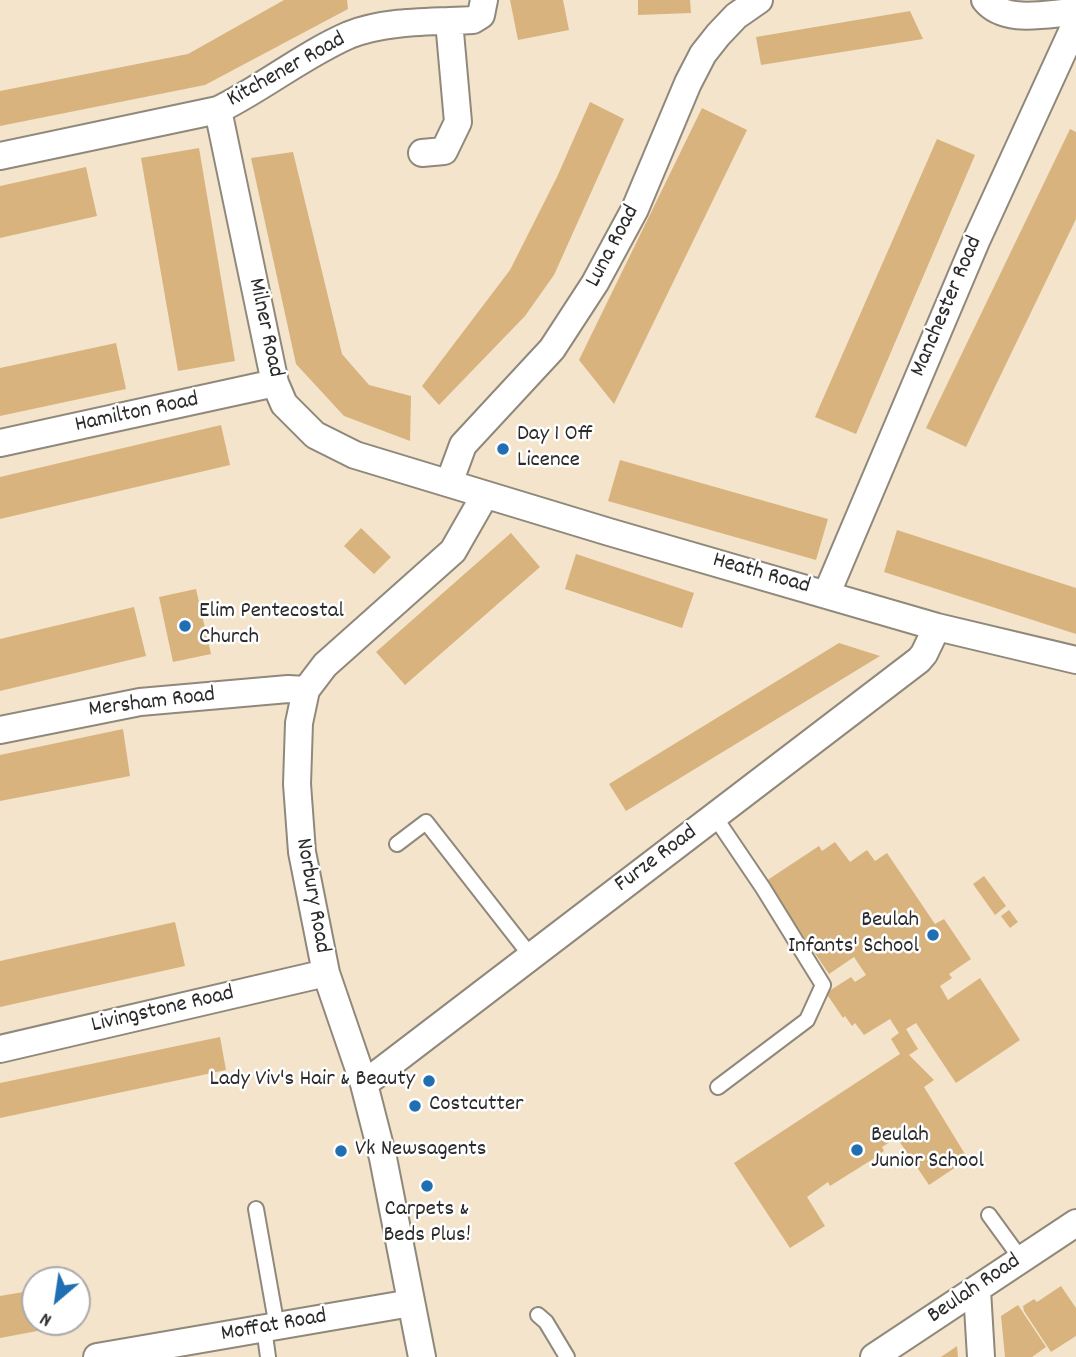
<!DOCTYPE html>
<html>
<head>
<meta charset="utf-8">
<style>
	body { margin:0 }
	#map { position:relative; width:1076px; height:1357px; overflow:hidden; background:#f3e4cb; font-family:Dekko,sans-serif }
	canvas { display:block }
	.north { position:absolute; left:21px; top:1266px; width:70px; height:70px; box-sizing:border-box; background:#fff; border:2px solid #aaa; border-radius:50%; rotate:209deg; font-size:19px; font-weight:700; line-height:28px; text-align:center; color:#2b2b2b }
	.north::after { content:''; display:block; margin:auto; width:24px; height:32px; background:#1f6fb2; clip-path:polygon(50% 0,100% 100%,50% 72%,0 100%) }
</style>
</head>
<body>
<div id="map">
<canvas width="1076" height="1357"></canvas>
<div class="north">N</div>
</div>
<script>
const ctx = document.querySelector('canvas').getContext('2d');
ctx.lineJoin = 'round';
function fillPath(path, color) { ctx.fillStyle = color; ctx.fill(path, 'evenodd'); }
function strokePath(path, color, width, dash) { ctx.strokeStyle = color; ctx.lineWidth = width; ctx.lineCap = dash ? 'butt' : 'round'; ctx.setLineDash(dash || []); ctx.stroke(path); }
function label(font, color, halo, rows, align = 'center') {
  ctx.font = font + ' Dekko,sans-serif'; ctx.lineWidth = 5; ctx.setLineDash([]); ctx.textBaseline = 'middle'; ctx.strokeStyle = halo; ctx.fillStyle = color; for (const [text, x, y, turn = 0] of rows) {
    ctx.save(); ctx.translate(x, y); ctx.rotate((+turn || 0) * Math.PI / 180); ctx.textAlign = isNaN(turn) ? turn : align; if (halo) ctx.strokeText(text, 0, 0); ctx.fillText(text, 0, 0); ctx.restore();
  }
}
fillPath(new Path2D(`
	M284 0H347L348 9 205 85 0 126V91L188 54Z
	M510 0H563L569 30 518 40Z
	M638 0H690L691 13 638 15Z
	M910 11 923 39 761 65 756 37Z
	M590 102 624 119 554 275 525 316 439 405 422 386 510 270 557 177Z
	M702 108 747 130 614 404 579 360Z
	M1070 129 1076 132V219L966 447 926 428Z
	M937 139 975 155 856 434 815 417Z
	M199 148 235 361 178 371 141 158Z
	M293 152 342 354 369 385 411 396 410 441 344 416 296 364 251 158Z
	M86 167 97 216 0 238V186Z
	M116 343 126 389 0 416V368Z
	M221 425 230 465 0 519V477Z
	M620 460 828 519 816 560 608 501Z
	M361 528 391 557 374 574 344 546Z
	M897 530 1076 588V634L884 572Z
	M511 533 540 567 405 685 376 652Z
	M576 554 694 593 682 628 565 589Z
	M196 589 211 654 173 662 159 597Z
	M134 607 146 656 0 691V639Z
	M839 643 880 656 626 811 609 784Z
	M123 729 130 776 0 801V755Z
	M835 842 850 862 867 850 875 861 887 853 935 924 944 919 971 959 949 974 952 978 940 986 948 1000 980 978 1020 1040 956 1083 916 1023 906 1029 918 1049 909 1055 934 1080 924 1087 968 1159 929 1185 897 1138 893 1140 882 1147 884 1151 873 1159 830 1186 828 1182 807 1197 825 1226 790 1248 734 1163 900 1054 891 1039 899 1033 890 1019 864 1035 855 1023 852 1026 845 1016 843 1018 826 993 851 977 855 982 866 975 854 957 829 974 766 881 819 846 822 851Z
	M984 876 1006 906 995 915 973 884Z
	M1009 910 1018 922 1010 928 1001 916Z
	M175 922 185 966 0 1007V961Z
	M220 1037 226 1070 0 1118V1083Z
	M1061 1286 1076 1308V1336L1051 1352 1024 1311 1023 1306 1034 1299 1037 1302Z
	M35 1290V1322H47L48 1329 0 1338V1296Z
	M1018 1305 1046 1347 1032 1357H1005L1001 1316Z
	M957 1346 958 1357H941Z`), '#d9b37e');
const service = new Path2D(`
	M715 817 763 888 823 985 807 1020 718 1087
	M397 844 426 822 530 955
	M256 1209 277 1327
	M989 1215 1021 1259
	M538 1315 546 1322 567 1357
	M264 1328 268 1357`);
const minor = new Path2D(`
	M985 0C1005 25 1049 13 1076 12
	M218 110 275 383 284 404 315 435 355 455 609 532 937 627 1076 660
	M422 153 444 151 458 122 449 21
	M0 156 218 110C263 88 303 55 349 35 387 20 433 22 473 20L481 15 484 0
	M0 443 275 383
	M449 483 463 445 552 349 595 283 635 209 688 83 703 54 718 35 736 16 759 0
	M827 593 977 239 1076 23
	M0 730 140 702 288 689 306 690
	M0 1049 326 973
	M364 1084 919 660 924 654 937 627
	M977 1290 981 1357
	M97 1357 411 1303
	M422 1357 383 1158 364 1084 326 973 302 852 297 784 299 723 306 690 325 665 453 551 485 495
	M874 1357 1076 1223`);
strokePath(service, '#8f887b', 18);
strokePath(minor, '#8f887b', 30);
strokePath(service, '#fff', 14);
strokePath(minor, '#fff', 26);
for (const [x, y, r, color] of [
	[503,449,7,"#1f6fb2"],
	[185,626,7,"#1f6fb2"],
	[933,935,7,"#1f6fb2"],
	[429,1081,7,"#1f6fb2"],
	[415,1106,7,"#1f6fb2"],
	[857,1150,7,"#1f6fb2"],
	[341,1151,7,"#1f6fb2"],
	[427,1186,7,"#1f6fb2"]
]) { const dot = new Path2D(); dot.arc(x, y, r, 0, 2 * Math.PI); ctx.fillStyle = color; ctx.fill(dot); strokePath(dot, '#fff', 2.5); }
label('23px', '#2b2b2b', '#fff', [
	["Kitchener Road",287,71,-29],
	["Luna Road",614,247,-62],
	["Manchester Road",948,307,-67],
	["Milner Road",264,328,78],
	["Hamilton Road",137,414,-12],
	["Heath Road",761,575,16],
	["Mersham Road",152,704,-7],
	["Furze Road",657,860,-37],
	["Norbury Road",311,896,80],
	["Livingstone Road",163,1011,-13],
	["Beulah Road",975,1290,-34],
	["Moffat Road",274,1327,-10]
]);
label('23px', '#2b2b2b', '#fff', [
	["Day 1 Off",517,436],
	["Licence",517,462],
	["Elim Pentecostal",199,613],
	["Church",199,639],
	["Beulah",919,922,"right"],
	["Infants' School",919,948,"right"],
	["Lady Viv's Hair & Beauty",415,1081,"right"],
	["Costcutter",429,1106],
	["Beulah",871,1137],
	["Junior School",871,1163],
	["Vk Newsagents",355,1151],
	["Carpets &",427,1211,"center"],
	["Beds Plus!",427,1237,"center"]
], 'left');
</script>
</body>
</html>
